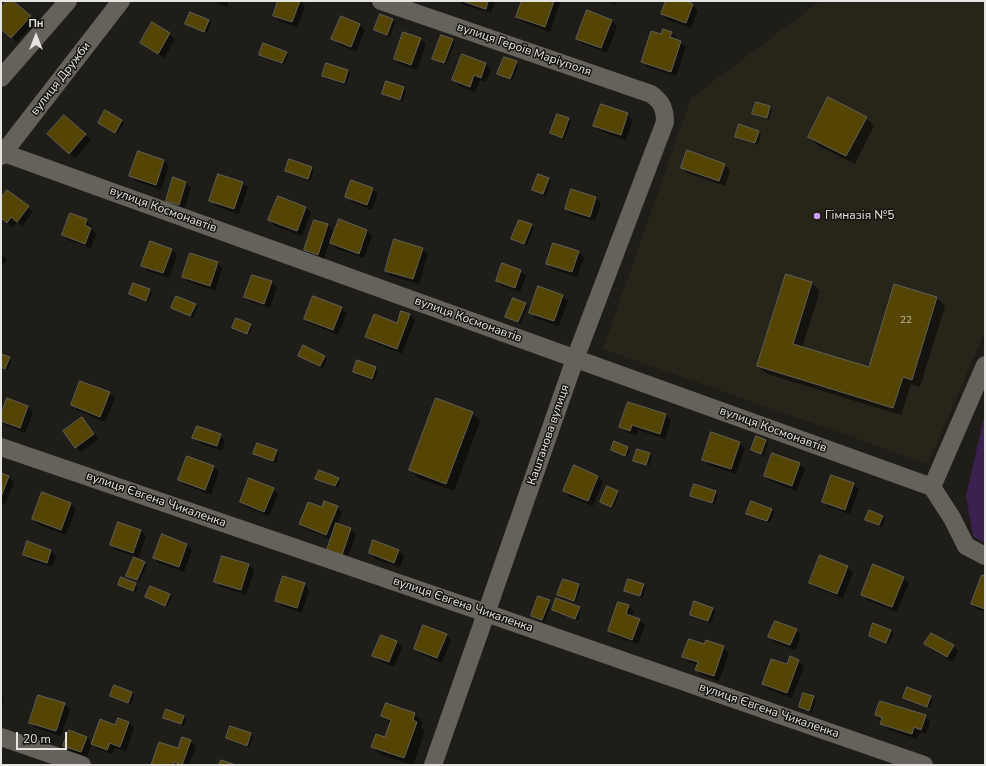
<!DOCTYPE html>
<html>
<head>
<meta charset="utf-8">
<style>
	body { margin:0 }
	#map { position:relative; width:986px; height:766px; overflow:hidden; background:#1f1d18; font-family:"Nunito Sans",sans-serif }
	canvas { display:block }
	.frame { position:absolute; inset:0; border:2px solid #e6e5e1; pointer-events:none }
	.north { position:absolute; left:16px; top:16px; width:40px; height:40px; -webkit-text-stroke:3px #16140f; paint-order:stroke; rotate:0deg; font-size:11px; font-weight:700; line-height:16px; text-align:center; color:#e6e5e1 }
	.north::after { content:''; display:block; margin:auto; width:14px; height:18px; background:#e6e5e1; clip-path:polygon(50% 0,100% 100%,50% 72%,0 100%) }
	.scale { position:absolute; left:16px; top:732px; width:51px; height:18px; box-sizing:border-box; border:2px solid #e6e5e1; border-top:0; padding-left:5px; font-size:12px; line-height:14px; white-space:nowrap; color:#e6e5e1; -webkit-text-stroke:3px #16140f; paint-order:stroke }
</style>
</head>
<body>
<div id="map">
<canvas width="986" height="766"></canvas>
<div class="frame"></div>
<div class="north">Пн</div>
<div class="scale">20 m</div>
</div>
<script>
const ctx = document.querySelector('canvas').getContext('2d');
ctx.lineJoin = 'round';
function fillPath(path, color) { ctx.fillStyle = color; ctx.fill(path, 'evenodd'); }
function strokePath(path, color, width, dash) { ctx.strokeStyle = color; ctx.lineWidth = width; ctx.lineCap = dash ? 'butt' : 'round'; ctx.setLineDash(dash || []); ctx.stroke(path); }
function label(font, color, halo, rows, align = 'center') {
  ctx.font = font + ' "Nunito Sans",sans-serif'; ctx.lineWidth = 3; ctx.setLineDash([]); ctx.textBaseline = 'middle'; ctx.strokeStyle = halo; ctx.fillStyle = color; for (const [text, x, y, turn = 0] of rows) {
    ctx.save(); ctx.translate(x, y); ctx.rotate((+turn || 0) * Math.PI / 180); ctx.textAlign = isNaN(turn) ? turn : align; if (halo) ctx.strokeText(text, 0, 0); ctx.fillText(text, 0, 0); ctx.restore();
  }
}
fillPath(new Path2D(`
	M820 1H985V334L982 338 928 464 603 349 691 98Z`), '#272419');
fillPath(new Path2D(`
	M985 413V543L973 536 966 496Z`), '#3a2150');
fillPath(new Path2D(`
	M8 1H12L35 22 17 42 1 28V9Z
	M211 1H229L227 7Z
	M279 1H300L305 6 297 27 279 21 274 15Z
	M460 1H495L491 13 462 4Z
	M523 1H559L560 2 550 32 523 22 518 17Z
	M606 1H617L615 5Z
	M667 1H683L692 5 698 10 691 28 668 20 662 14Z
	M341 17 360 25 365 30 356 52 338 44 333 39Z
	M393 20 395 22 390 37 377 32 375 29Z
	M208 21 211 23 207 33 189 26 186 24Z
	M611 21 617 26 607 53 583 44 577 38Z
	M152 23 170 34 175 40 164 58 146 48 141 43Z
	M671 33 677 38 676 40 680 42 686 47 676 76 648 67 642 61 662 36Z
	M420 39 426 44 417 70 400 64 395 59Z
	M452 40 455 42 446 65 436 61 433 58Z
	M286 53 288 55 285 65 262 57 260 54Z
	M463 55 486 64 491 69 486 82 480 80 475 92 459 86 454 80Z
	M516 62 518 65 512 81 501 76 499 74Z
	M348 71 350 74 346 85 325 78 323 75Z
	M387 83 404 88 406 90 403 102 385 96 383 94Z
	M756 103 770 107 772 110 769 120 755 116 753 113Z
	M627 114 633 120 626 140 600 131 594 126Z
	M558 115 569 119 571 121 564 140 554 136 551 133Z
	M64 116 91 140 75 158 53 140Z
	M866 118 874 126 855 164 817 145 809 136Z
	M122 120 124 123 118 134 99 123Z
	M740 125 759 132 761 134 758 145 739 139 736 137Z
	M138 152 164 161 169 166 161 190 136 181 130 176Z
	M725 165 730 170 725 186 687 173 682 167Z
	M312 168 314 170 310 181 288 173 286 171Z
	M548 179 551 181 546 196 536 192 533 190Z
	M186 183 191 188 184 210 172 206 167 201Z
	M242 183 248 188 239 214 216 206 210 200Z
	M373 189 378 194 372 210 352 202 346 196Z
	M279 197 306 207 311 213 302 236 275 226 270 220Z
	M595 198 601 203 595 221 571 214 566 209Z
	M1 199 28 207 33 212 22 226 17 222 13 228 1 218Z
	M86 220 92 226 91 228 96 234 91 248 68 240 63 235Z
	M328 225 333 230 324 259 311 255 305 250Z
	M531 225 534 227 527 246 515 242 513 239Z
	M367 230 372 236 364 258 337 249 331 243Z
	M172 249 177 255 169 278 148 271 143 266Z
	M422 249 428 254 419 284 391 276 386 270Z
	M579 252 584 257 577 277 553 269 547 264Z
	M1 255 7 260 1 267Z
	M217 263 222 268 215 291 189 282 183 277Z
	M520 271 526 276 520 292 502 286 497 281Z
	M271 282 277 287 270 308 251 302 246 297Z
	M812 283 820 291 802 348 869 368 937 298 945 306 920 387 911 384 901 415 767 374 758 366Z
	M134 284 150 290 152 292 148 302 132 297 130 294Z
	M563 296 568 301 559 326 535 318 530 312Z
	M195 304 198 307 193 318 175 310 172 308Z
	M525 304 528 306 520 324 509 319 506 316Z
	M341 307 347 313 338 335 311 324 305 319Z
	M402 312 410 315 415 320 402 354 372 342 366 337 397 324Z
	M250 324 253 327 249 335 235 330 233 327Z
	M1 355 11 360 8 370 1 368Z
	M299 356H325L327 359 323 368 302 358Z
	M358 361 376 368 378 371 374 381 356 375 354 372Z
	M109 393 115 398 105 422 77 410 72 405Z
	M8 400 28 407 33 413 25 433 6 425 1 421Z
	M472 413 480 421 454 491 418 478 410 470Z
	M666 415 671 421 665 439 638 430 636 436 626 432 621 427Z
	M82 418 99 439 81 452 76 447Z
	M220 435 225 441 222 451 199 443 194 438Z
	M766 440 768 443 764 456 755 452 752 450Z
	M615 442 628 448 630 450 627 457 614 452 612 450Z
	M739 442 745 448 736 474 709 465 703 459Z
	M276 451 279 453 276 463 256 456 254 454Z
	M649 454 652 456 649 466 637 463 634 460Z
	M799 464 805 469 797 491 770 481 765 476Z
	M214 467 219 472 211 495 185 485 179 480Z
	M1 474 8 476 14 482 5 504 1 503Z
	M598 476 603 482 593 506 570 497 564 491Z
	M317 478 338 479 340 481 338 488 319 481Z
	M853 484 859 489 850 514 828 507 823 502Z
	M273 489 278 494 269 516 246 507 241 502Z
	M617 492 619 494 613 508 601 502Z
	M715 492 718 495 714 505 694 498 691 495Z
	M70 504 76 509 66 535 39 525 33 519Z
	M337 507 342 512 338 524 351 529 356 534 347 560 333 555 331 539 305 529 300 524 322 509Z
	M771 510 774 512 770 523 750 516 748 513Z
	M883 516 885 519 882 527 869 522 867 520Z
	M119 523 141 531 146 536 138 560 147 565 139 582 127 575 135 557 116 550 111 545Z
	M187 544 192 550 184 572 159 563 154 558Z
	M51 550 56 556 52 567 29 560 24 554Z
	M399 550 404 556 400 567 375 559 370 553Z
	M249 565 254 570 246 595 221 587 216 582Z
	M847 567 853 572 843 598 816 588 810 583Z
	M985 577V612L977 609 972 604Z
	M904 578 909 583 897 612 867 600 862 595Z
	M629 580 644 585 646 587 643 598 628 593 625 591Z
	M119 584H135L138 587 136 592 122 587Z
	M304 584 309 589 302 613 282 606 276 601Z
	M578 585 581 588 576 602 561 598 559 595Z
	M169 595 172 597 167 607 149 600 146 597Z
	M549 601 551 603 545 622 534 618 532 616Z
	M628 606 634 612 632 617 640 620 645 625 638 644 614 636 609 630Z
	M579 607 581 610 578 620 555 613 553 610Z
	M712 608 715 611 711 623 693 617 691 615Z
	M874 625 891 631 893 634 889 644 872 638 870 635Z
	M796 630 801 635 796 650 775 642 770 637Z
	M446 635 451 640 442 663 420 654 415 649Z
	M396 641 402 647 394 667 379 661 374 656Z
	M925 644 953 646 958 651 953 662 931 650Z
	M705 645 723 647 729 653 719 681 702 675 696 669 698 665 689 662 684 657Z
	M798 660 804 666 792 698 768 689 763 684 787 666Z
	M115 687 132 693 134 695 131 705 114 698 111 696Z
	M1 695 4 699 1 708Z
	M813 697 816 700 812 713 802 710 800 707Z
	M931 697 933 700 930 708 906 700 904 698Z
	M64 704 70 709 61 736 36 728 30 723Z
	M414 714 423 722 421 727 425 731 413 765 381 755 372 747 385 739 391 724 383 716Z
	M876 715 925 716 930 722 926 734 920 732 917 739 887 729Z
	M183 716 186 719 184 726 167 720 164 717Z
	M129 722 134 728 126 751 115 748 112 754 97 749 92 743 87 757 70 751 64 745 70 731 87 737 92 743 116 726Z
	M231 727 251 734 253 737 249 748 229 740 227 738Z
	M190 741 196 746 189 765H152Z`), '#0007');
const building = new Path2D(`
	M7 1H13L31 16 11 38 1 29V7Z
	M278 1H300L292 22 273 16Z
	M463 1H488L486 9Z
	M522 1H554L545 27 516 17Z
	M666 1H686L693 4 686 23 661 14Z
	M587 10 612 20 601 48 576 39Z
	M190 12 209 20 204 32 185 24Z
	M380 14 393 19 387 35 374 30Z
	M341 16 360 24 351 47 331 39Z
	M152 22 170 33 158 54 140 43Z
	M663 29 672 32 670 37 681 41 671 72 641 62 651 31 661 34Z
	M403 32 421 38 411 65 394 59Z
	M441 35 453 39 444 63 432 59Z
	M263 43 287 52 282 63 259 55Z
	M462 54 486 63 481 78 474 75 470 87 452 80Z
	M504 57 517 61 510 79 497 74Z
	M326 63 348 70 344 83 322 76Z
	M386 81 404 87 400 100 382 94Z
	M828 97 867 117 846 156 808 137Z
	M756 102 770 106 767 118 752 114Z
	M601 104 628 113 621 135 593 126Z
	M105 110 122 120 115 133 98 123Z
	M557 114 569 118 562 138 550 133Z
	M64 115 86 134 69 154 47 134Z
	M739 124 759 131 755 143 735 137Z
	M687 150 725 164 719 181 681 168Z
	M138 151 164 160 156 185 129 176Z
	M289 159 312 167 308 179 285 171Z
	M218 174 243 182 234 209 209 201Z
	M538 174 549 178 543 194 532 190Z
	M173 177 186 182 179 205 166 201Z
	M351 180 373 188 367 205 345 197Z
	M571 189 596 197 590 217 565 209Z
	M7 190 29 206 17 222 11 217 7 223 1 218V198Z
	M278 196 306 207 297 231 268 220Z
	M70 213 87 219 85 225 91 228 85 244 62 235Z
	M339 219 367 230 359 254 330 243Z
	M314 220 328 224 318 255 304 250Z
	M519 220 532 224 524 244 511 239Z
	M394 239 423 248 413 279 385 271Z
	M150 241 172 249 163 273 141 266Z
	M553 243 579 251 572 272 546 264Z
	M190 253 218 262 210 286 182 277Z
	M502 263 521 270 515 288 496 281Z
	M786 274 812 282 793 344 869 367 894 284 937 297 912 380 903 377 893 408 757 366Z
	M252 275 272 281 264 304 244 297Z
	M133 283 150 289 146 301 129 294Z
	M538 286 563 295 554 321 529 313Z
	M176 296 196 304 190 316 171 308Z
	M313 296 342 307 333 330 304 319Z
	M513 298 526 303 518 322 505 317Z
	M401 311 410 314 397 349 365 337 374 314 397 323Z
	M236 318 251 324 247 334 232 328Z
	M303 345 325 356 320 366 298 356Z
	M1 354 10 357 5 369 1 367Z
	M357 360 376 367 372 379 353 372Z
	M80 381 110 392 100 417 71 405Z
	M7 398 28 406 20 428 1 421V415Z
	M436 398 473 412 446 484 409 470Z
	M628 402 666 414 660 434 632 425 630 431 619 427Z
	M82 417 94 434 75 448 63 431Z
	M197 426 221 434 217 446 192 438Z
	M711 432 740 442 731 469 702 460Z
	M756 436 766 440 761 454 751 450Z
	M614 441 628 447 625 456 611 450Z
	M257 443 277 450 273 461 253 454Z
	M637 449 650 453 646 465 633 461Z
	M772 453 800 463 792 486 764 476Z
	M187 456 214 466 205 490 178 480Z
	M574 465 598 476 588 501 563 491Z
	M319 470 339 478 335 486 315 479Z
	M1 473 9 476 1 497Z
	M831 475 854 483 845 510 822 502Z
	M249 478 274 488 264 512 240 502Z
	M694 484 716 491 712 503 690 496Z
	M607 486 618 491 611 507 600 502Z
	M42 492 71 503 61 530 32 519Z
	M324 501 338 506 326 535 299 524 308 502 322 507Z
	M751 501 772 509 767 521 746 514Z
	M869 510 883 516 879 525 865 520Z
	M118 522 141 530 133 553 110 545Z
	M336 523 351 528 342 555 327 550Z
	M162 534 187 544 179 567 153 558Z
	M373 540 399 550 394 563 369 553Z
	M27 541 51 550 47 563 23 555Z
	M820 555 848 566 837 594 809 583Z
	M222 556 249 564 241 590 214 582Z
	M134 557 145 562 137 580 126 576Z
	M873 564 904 577 892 607 861 595Z
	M982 575 985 576V609L971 604Z
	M283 576 305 583 297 608 275 601Z
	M121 577 136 583 133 591 118 585Z
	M563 579 579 584 574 601 557 595Z
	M628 579 644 584 640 596 624 591Z
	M150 586 170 594 165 606 145 597Z
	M538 596 550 600 542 620 531 616Z
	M556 598 580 607 575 619 552 610Z
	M694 601 713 608 708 621 690 615Z
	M618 602 629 605 626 614 640 619 632 640 608 631Z
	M775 621 797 629 790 645 768 637Z
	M873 623 891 630 886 643 869 636Z
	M423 625 447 634 437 658 414 649Z
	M931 633 954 645 947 657 924 644Z
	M381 635 397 641 389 662 372 656Z
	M689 639 704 644 706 640 724 646 714 676 695 670 698 662 682 657Z
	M790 656 799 660 787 693 762 684 771 659 787 664Z
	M114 685 132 692 128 703 110 696Z
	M907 687 931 696 927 707 903 698Z
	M803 693 814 696 809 711 799 707Z
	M38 695 65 703 56 731 29 723Z
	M880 701 926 715 921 730 914 727 912 734 880 724 882 718 875 715Z
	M386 703 415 713 413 720 417 722 404 758 371 747 376 734 385 737 391 720 381 716Z
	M166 709 184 716 181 724 163 718Z
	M118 718 129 722 120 747 110 743 107 750 91 744 100 719 115 725Z
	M230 726 251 733 247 746 226 738Z
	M69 730 87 737 81 752 63 746Z
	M182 737 191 740 182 765 174 762 173 765H151L159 742 178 748Z
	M221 760 236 765H219Z`);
fillPath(building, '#544505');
strokePath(building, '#626059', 1);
strokePath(new Path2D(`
	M381 1 651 94C662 102 665 109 665 122L575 359 433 765
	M1 78 68 1
	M4 153 932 487
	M1 156 121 1
	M985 365 932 487 952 518 966 546 985 556
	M1 447 486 613 924 765
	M1 737 82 765`), '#64625b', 18);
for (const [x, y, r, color] of [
	[817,216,4,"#d09dff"]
]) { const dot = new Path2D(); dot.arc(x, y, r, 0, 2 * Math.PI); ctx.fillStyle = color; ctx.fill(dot); strokePath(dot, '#16140f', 1.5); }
label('10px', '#c2bdaa', null, [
	["22",906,321]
]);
label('12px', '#e6e5e1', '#16140f', [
	["вулиця Героїв Маріуполя",524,50,19],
	["вулиця Дружби",61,79,-52],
	["вулиця Космонавтів",163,210,20],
	["вулиця Космонавтів",468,320,20],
	["вулиця Космонавтів",773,430,20],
	["Каштанова вулиця",549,435,-71],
	["вулиця Євгена Чикаленка",156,500,19],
	["вулиця Євгена Чикаленка",463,605,19],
	["вулиця Євгена Чикаленка",769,711,19]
]);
label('12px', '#e6e5e1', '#16140f', [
	["Гімназія №5",825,216]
], 'left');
</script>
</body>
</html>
